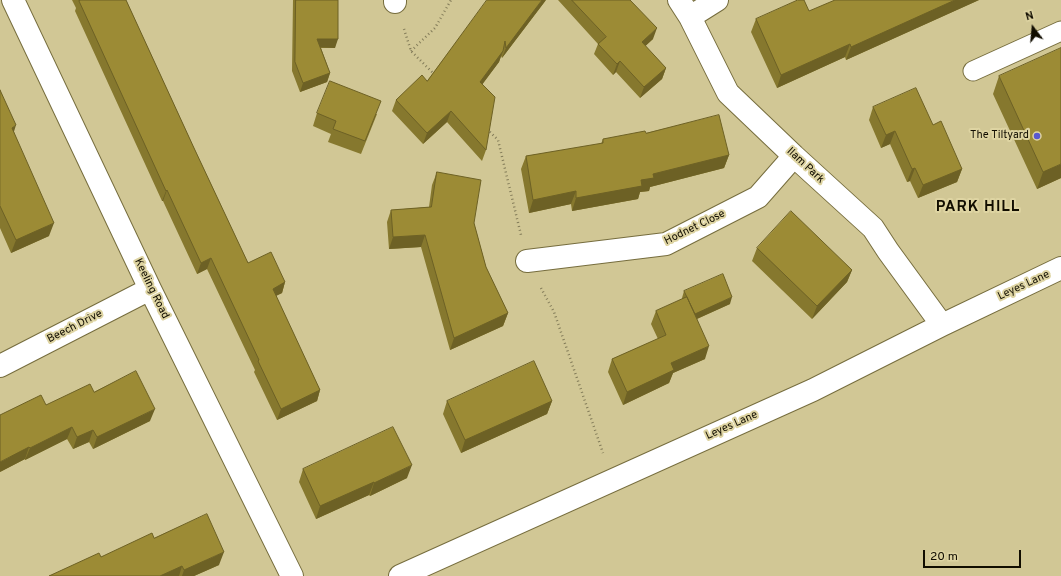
<!DOCTYPE html>
<html>
<head>
<meta charset="utf-8">
<style>
	body { margin:0 }
	#map { position:relative; width:1061px; height:576px; overflow:hidden; background:#d1c795; font-family:Overpass,sans-serif }
	canvas { display:block }
	.north { position:absolute; left:1013px; top:8px; width:40px; height:40px; -webkit-text-stroke:3px #ded4a2; paint-order:stroke; rotate:344deg; font-size:11px; font-weight:700; line-height:16px; text-align:center; color:#110d00 }
	.north::after { content:''; display:block; margin:auto; width:14px; height:18px; background:#110d00; clip-path:polygon(50% 0,100% 100%,50% 72%,0 100%) }
	.scale { position:absolute; left:923px; top:550px; width:98px; height:18px; box-sizing:border-box; border:2px solid #110d00; border-top:0; padding-left:5px; font-size:12px; line-height:14px; white-space:nowrap; color:#110d00; -webkit-text-stroke:3px #ded4a2; paint-order:stroke }
</style>
</head>
<body>
<div id="map">
<canvas width="1061" height="576"></canvas>
<div class="north">N</div>
<div class="scale">20 m</div>
</div>
<script>
const ctx = document.querySelector('canvas').getContext('2d');
ctx.lineJoin = 'round';
function strokePath(path, color, width, dash) { ctx.strokeStyle = color; ctx.lineWidth = width; ctx.lineCap = dash ? 'butt' : 'round'; ctx.setLineDash(dash || []); ctx.stroke(path); }
function fillPath(path, color) { ctx.fillStyle = color; ctx.fill(path, 'evenodd'); }
function label(font, color, halo, rows, align = 'center') {
  ctx.font = font + ' Overpass,sans-serif'; ctx.lineWidth = 4; ctx.setLineDash([]); ctx.textBaseline = 'middle'; ctx.strokeStyle = halo; ctx.fillStyle = color; for (const [text, x, y, turn = 0] of rows) {
    ctx.save(); ctx.translate(x, y); ctx.rotate((+turn || 0) * Math.PI / 180); ctx.textAlign = isNaN(turn) ? turn : align; if (halo) ctx.strokeText(text, 0, 0); ctx.fillText(text, 0, 0); ctx.restore();
  }
}
const lane = new Path2D(`
	M973 71 1061 31`);
const street = new Path2D(`
	M13 0 150 289 292 576
	M395 0V2
	M679 0 690 17 728 93 794 156 873 228 888 251 942 325
	M690 17 717 0
	M527 261 666 244 758 197 794 156
	M0 366 150 289
	M400 576 813 390 942 325 1061 268`);
strokePath(lane, '#766d3e', 21);
strokePath(street, '#766d3e', 24);
strokePath(new Path2D(`
	M404 29 411 51 435 75
	M411 51 435 28 451 0
	M487 129 498 140 521 235
	M541 288 554 312 603 453`), '#837c59', 2.5, [1, 3]);
strokePath(lane, '#fff', 19);
strokePath(street, '#fff', 22);
fillPath(new Path2D(`
	M72 0H126L194 148 248 263 285 282 282 293 276 296 320 390 317 401 277 420 254 372 255 370 207 269 197 274 163 201H162L75 11 76 8Z
	M293 0H338L335 48H321L330 73 327 82 300 92 292 71Z
	M546 0 502 58 501 56 499 62 482 84 486 150 482 161 447 122 423 144 392 111 396 100 427 81Z
	M558 0H630L653 39 645 46 666 68 662 79 640 98 616 72 613 75 594 54 598 44Z
	M979 0 846 60 845 57 777 88 751 32 756 19 809 11Z
	M999 76 1061 178 1037 189 993 94Z
	M0 90 14 132 49 236 11 253 0 228Z
	M873 107 933 125 962 169 957 182 918 198 910 181 907 182 890 144 881 148 869 120Z
	M317 113 377 114 361 154 328 142 331 134 313 126Z
	M646 133 729 155 724 168 650 187 649 191 640 192 638 199 572 211 571 204 529 213 521 169 526 156 601 144 603 139Z
	M437 172 474 223 486 267 508 313 503 326 450 350 421 247 389 249 387 222 391 210 429 207 432 185Z
	M757 248 852 270 847 282 812 319 752 261Z
	M684 291 730 304 697 319 705 359 673 373 669 383 623 405 608 372 612 359 658 339 651 324 656 311 682 299V298Z
	M94 392 150 421 93 449 89 442 73 449 67 439 25 460V459L0 472 46 405Z
	M447 401H552L547 414 461 453 443 414Z
	M303 469 407 478 370 496 369 495 316 519 299 482Z
	M154 538 219 565 194 576H49Z`), '#86782e');
fillPath(new Path2D(`
	M542 0H546L502 58 506 48Z
	M955 0H979L846 60 851 47Z
	M657 28 653 39 638 53 642 42Z
	M317 39H338L335 48 314 47Z
	M850 44 845 57 777 88 781 75Z
	M503 51 499 62 476 93 480 82Z
	M620 61 616 72 613 75 617 64Z
	M666 68 662 79 640 98 644 87Z
	M330 73 327 82 300 92 303 83Z
	M451 111 447 122 423 144 427 133Z
	M16 125 12 138V128Z
	M895 131 890 144 881 148 886 135Z
	M729 155 724 168 650 187 649 191 640 192 638 199 572 211 576 198 641 180 653 174Z
	M1061 164V178L1037 189 1043 172Z
	M915 168 910 181 907 182 912 169Z
	M962 169 957 182 918 198 923 185Z
	M167 190 163 201H162L166 191Z
	M576 191 571 204 529 213 533 200Z
	M54 223 49 236 11 253 16 240Z
	M425 235 421 247 389 249 393 237Z
	M211 258 207 269 197 274 201 263Z
	M852 270 847 282 812 319 817 306Z
	M285 282 282 293 269 299 273 289Z
	M732 297 730 304 692 321 694 314Z
	M508 313 503 326 450 350 454 338Z
	M709 346 705 359 673 373 669 383 623 405 627 392 671 363Z
	M320 390 317 401 277 420 281 409Z
	M552 401 547 414 461 453 465 440Z
	M155 409 150 421 93 449 97 437Z
	M72 427 67 439 25 460 30 448Z
	M93 430 89 442 73 449 77 437Z
	M29 447 25 459 0 472V462Z
	M412 465 407 478 370 496 374 483Z
	M374 482 369 495 316 519 320 506Z
	M224 552 219 565 194 576H182L184 570Z
	M182 566 179 576H160Z`), '#6d6125');
const building = new Path2D(`
	M81 0H126L194 148 248 263 271 252 285 282 273 289 320 390 281 409 258 361 259 360 211 258 201 263 167 190 166 191 79 1Z
	M296 0H338V39H317L330 73 303 83 295 62Z
	M487 0H542L506 48 505 41 503 51 480 82 495 97 486 150 451 111 427 133 396 100 422 75 427 81Z
	M572 0H630L657 28 642 42 666 68 644 87 620 61 617 64 598 44 606 37Z
	M798 0H804L809 11 835 0H955L851 47 850 44 781 75 756 19Z
	M1061 48V164L1043 172 999 76Z
	M330 81 381 101 365 141 333 129 336 121 317 113Z
	M916 88 933 125 941 121 962 169 923 185 915 168 912 169 895 131 886 135 873 107Z
	M0 90 16 125 12 128 54 223 16 240 0 206Z
	M719 115 729 155 653 174 654 178 641 180 642 186 576 198V191L533 200 526 156 603 143V139L645 131 646 133Z
	M437 172 481 180 474 223 486 267 508 313 454 338 425 235 393 237 391 210 431 207Z
	M791 211 852 270 817 306 757 248Z
	M723 274 732 297 695 314 684 291Z
	M687 297 709 346 671 363 674 370 627 392 612 359 666 335 656 311Z
	M534 361 552 401 465 440 447 401Z
	M136 371 155 409 97 437 93 430 77 437 72 427 30 448 29 447 0 462V415L41 395 46 405 90 384 94 392Z
	M393 427 412 465 374 483V482L320 506 303 469Z
	M207 514 224 552 184 570 182 566 160 576H49L99 553 101 557 152 533 154 538Z`);
fillPath(building, '#9c8b35');
strokePath(building, '#6d6125', 1);
for (const [x, y, r, color] of [
	[1037,136,4,"#5858cf"]
]) { const dot = new Path2D(); dot.arc(x, y, r, 0, 2 * Math.PI); ctx.fillStyle = color; ctx.fill(dot); strokePath(dot, '#ded4a2', 1.5); }
label('11px', '#110d00', '#ded4a2', [
	["The Tiltyard",1029,136]
], 'right');
label('11px', '#110d00', '#ded4a2', [
	["Ilam Park",805,166,43],
	["Hodnet Close",695,228,-26],
	["Leyes Lane",1024,286,-25],
	["Keeling Road",151,289,64],
	["Beech Drive",75,327,-27],
	["Leyes Lane",732,426,-24]
]);
ctx.letterSpacing = '1px';
label('bold 15px', '#110d00', '#ded4a2', [
	["PARK HILL",978,208]
]);
ctx.letterSpacing = '0px';
</script>
</body>
</html>
